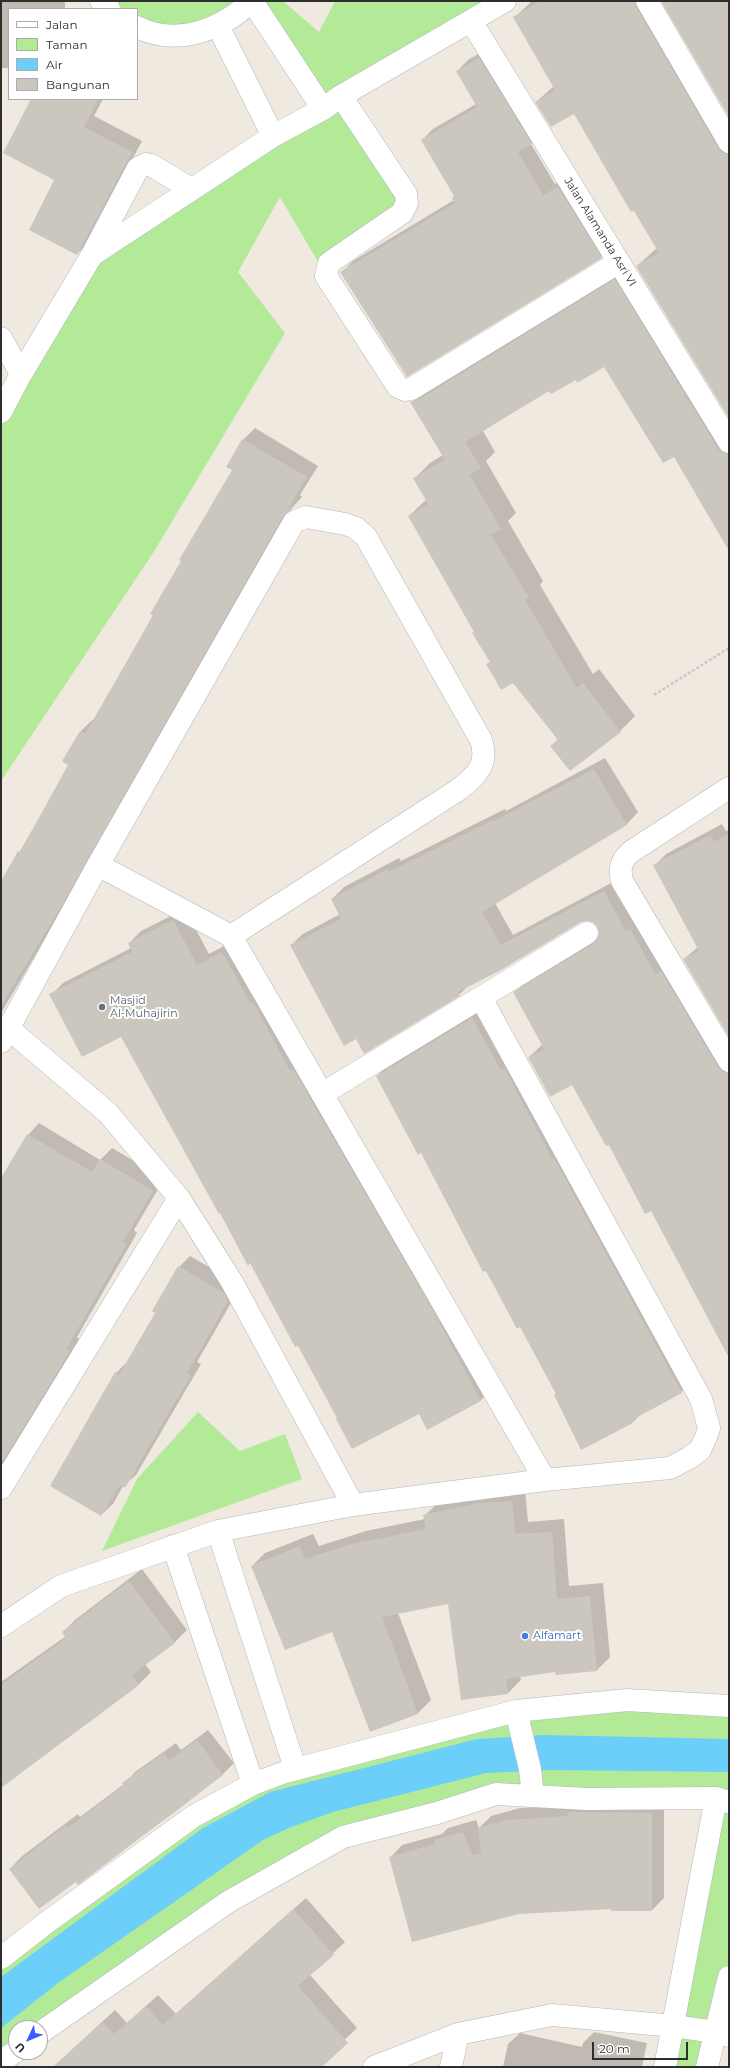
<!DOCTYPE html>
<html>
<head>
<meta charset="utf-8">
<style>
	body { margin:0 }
	#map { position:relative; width:730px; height:2068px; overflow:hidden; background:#f0e9e0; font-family:Montserrat,sans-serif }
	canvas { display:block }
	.frame { position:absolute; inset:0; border:2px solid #2e2e2e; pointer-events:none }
	.legend { position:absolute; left:8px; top:8px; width:130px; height:92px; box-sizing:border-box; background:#fff; border:1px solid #ababab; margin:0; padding:5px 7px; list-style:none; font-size:12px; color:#2e2e2e }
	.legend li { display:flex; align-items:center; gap:8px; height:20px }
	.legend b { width:20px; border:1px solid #ababab }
	.north { position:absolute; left:8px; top:2020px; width:40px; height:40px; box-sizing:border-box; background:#fff; border:1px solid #ababab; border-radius:50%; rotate:226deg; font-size:11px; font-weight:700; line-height:16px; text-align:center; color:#2e2e2e }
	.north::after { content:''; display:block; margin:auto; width:14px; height:18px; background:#3d5cff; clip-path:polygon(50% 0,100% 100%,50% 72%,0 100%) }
	.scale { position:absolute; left:592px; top:2042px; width:96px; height:18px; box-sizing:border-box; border:2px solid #2e2e2e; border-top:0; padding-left:5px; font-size:12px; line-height:14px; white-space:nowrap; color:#2e2e2e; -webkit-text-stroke:3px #fff; paint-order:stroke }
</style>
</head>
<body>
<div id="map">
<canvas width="730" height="2068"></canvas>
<div class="frame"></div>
<ul class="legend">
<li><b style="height:5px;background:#fff"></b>Jalan</li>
<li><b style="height:11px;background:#b2ea98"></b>Taman</li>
<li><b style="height:11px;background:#6ccff9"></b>Air</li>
<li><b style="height:11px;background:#cbc7be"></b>Bangunan</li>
</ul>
<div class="north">U</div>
<div class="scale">20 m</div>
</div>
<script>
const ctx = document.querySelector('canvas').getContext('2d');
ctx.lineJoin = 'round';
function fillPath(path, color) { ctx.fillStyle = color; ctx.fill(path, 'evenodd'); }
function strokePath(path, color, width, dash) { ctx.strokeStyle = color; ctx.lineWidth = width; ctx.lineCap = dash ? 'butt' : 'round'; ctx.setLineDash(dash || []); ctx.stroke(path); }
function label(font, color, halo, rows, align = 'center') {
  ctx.font = font + ' Montserrat,sans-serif'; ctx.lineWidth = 4; ctx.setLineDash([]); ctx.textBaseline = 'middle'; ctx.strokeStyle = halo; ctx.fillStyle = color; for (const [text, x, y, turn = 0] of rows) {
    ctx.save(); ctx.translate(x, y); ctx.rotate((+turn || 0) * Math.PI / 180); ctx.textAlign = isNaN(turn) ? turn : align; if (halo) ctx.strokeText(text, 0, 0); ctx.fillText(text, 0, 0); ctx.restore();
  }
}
fillPath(new Path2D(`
	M101 1H283L319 32 335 1H505L341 96 407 203 321 267 280 197 238 272 285 333 155 550 1 781V412L92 255 322 107 252 1 218 26 137 27V9H109Z
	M198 1412 240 1451 285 1434 302 1479 102 1551 137 1479Z
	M729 1706V1977L707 2067H665L716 1798 533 1796 343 1837 40 2028H16V2051L1 2062V1958L253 1784 495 1715Z`), '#b2ea98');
fillPath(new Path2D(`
	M543 1735 729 1739V1772L551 1770 486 1773 333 1812 291 1827 263 1840 58 1983 1 2028V1977L203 1828 270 1792 477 1739Z`), '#6ccff9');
fillPath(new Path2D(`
	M1 1H65V9H9V68H1Z
	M532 1H657L729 126V416L637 266 657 248 574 113 536 102 554 86 514 18Z
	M490 47 542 132 531 144 555 184 569 176 612 246 601 257 342 272 353 261 454 200 455 196 422 140 433 129 476 104 457 71 468 60Z
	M32 99H103L94 116 142 141 88 243 77 254Z
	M630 265 729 426V521L674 456 604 366 550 390 482 429 495 452 486 461 516 513 508 521 543 581 540 585 593 674 599 669 635 716 620 731 552 746 558 739 513 682 487 665 490 661 475 632 409 516 427 499 415 478 430 463 443 455 412 402 427 387Z
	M255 428 318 466 300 495 302 497 292 508 70 897 1 1013V884L70 765 80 732 92 720 94 721 234 470 228 466 243 440Z
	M605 758 638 812 627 824 495 903 513 935 615 881 729 1055V1351L652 1210 573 1084 529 1057 543 1044 515 993 526 981 600 936 598 926 593 921 586 920 580 921 469 985 459 995 364 1052 357 1038 291 945 303 934 340 914 332 899 344 887 399 858 401 861 505 809 506 811Z
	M722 824 726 831 729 830V1035L684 959 698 947 655 865 666 854Z
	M185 909 209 954 235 940 492 1389 480 1401 419 1413 298 1344 122 1036 51 995 63 983 131 948 129 943 141 931Z
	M484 1007 692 1381 681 1392 641 1414 633 1422 557 1394 521 1326 377 1076 388 1065Z
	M39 1123 100 1160 112 1148 164 1179 134 1230 137 1233 77 1337 80 1340 1 1470V1180L28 1135Z
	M190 1256 235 1282 239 1289 197 1362 201 1364 136 1475 123 1486 113 1504 101 1515 116 1373 127 1362 156 1313 179 1267Z
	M525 1488 528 1522 564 1519 569 1586 603 1583 610 1657 597 1670 556 1674V1671L520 1676 521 1680 508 1693 449 1603 398 1613 431 1700 418 1713 371 1731 332 1630 252 1566 265 1553 313 1534 319 1546 366 1531 425 1519 424 1516 438 1503Z
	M142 1569 187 1630 175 1642 145 1664 151 1672 139 1684 9 1781 1 1784V1682L66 1636 63 1632 75 1620Z
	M208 1730 234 1763 222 1775 176 1811 78 1883 76 1881 10 1869 21 1857 78 1814 80 1817 124 1784 135 1772 176 1743 181 1750Z
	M664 1801V1898L652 1910 612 1908 390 1858 402 1845 442 1834 448 1828 476 1820 479 1828 491 1816 520 1808Z
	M306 1898 345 1942 310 1975 357 2028 316 2067H53L115 2010 127 2023 158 1995 176 2014Z
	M594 2032 647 2043 642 2067H503L508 2044 520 2033 582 2047 583 2043Z`), '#0003');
fillPath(new Path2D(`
	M541 1H635L636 7 718 148 722 153 729 154V418L636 266 659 253 634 211 631 212 574 114 551 127 535 102 555 90 513 17Z
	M661 1H729V117Z
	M479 58 532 144 518 152 543 195 558 187 602 258 407 377 340 272 455 203 452 198 454 196 421 140 477 107 456 71Z
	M31 99H98L84 127 132 152 77 255 29 230 54 180 3 153Z
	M615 279 718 449 723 453 729 454V551L674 457 663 463 604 367 577 383 576 380 551 394 549 391 465 442 481 468 469 474 501 529 491 535 529 598 525 600 577 688 583 683 621 732 570 771 550 746 558 740 513 683 501 690 486 664 490 662 472 633 474 632 408 516 428 504 413 478 445 460 410 402 418 400Z
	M242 439 307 477 289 507 292 509 283 516 59 910 1 1006V881L18 851 20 852 68 765 62 761 80 731 85 734 153 616 150 614 181 561 179 560 232 470 226 467Z
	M594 769 627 825 482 912 501 945 604 891 625 931 630 928 655 974 661 971 718 1067 723 1072 729 1073V1358L651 1211 645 1214 609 1145 606 1146 572 1085 550 1097 528 1057 544 1049 513 992 594 943 598 939 599 932 597 926 593 922 587 921 581 922 501 970 458 992 460 996 364 1054 356 1039 344 1046 290 945 341 919 331 899 388 869 389 872 493 820 494 821Z
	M729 834V1037L683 959 699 951 653 865 711 835 714 842Z
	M173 920 197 965 222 952 251 1004 253 1002 290 1071 293 1069 434 1312 481 1401 427 1430 419 1414 352 1449 336 1419 337 1418 298 1346 295 1347 250 1263 248 1266 220 1213 219 1214 121 1037 82 1057 49 994 132 952 128 943Z
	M472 1018 501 1071 505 1069 552 1159 554 1158 682 1393 632 1420 633 1423 581 1450 554 1395 556 1394 520 1327 517 1329 486 1271 483 1272 421 1153 418 1155 376 1076Z
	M27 1134 92 1172 100 1159 153 1191 123 1242 127 1244 66 1349 70 1351 1 1464V1178Z
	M178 1266 224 1293 228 1301 187 1373 191 1376 174 1404 125 1488 120 1485 101 1516 50 1486 115 1372 119 1375 155 1313 152 1311Z
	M512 1501 515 1534 552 1532 557 1599 590 1596 597 1671 556 1675 555 1672 506 1679 508 1694 461 1700 448 1604 382 1617 418 1714 370 1732 332 1632 285 1650 251 1566 300 1546 305 1559 352 1544 426 1529 423 1515 480 1503Z
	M129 1581 175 1643 132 1675 139 1685 1 1788V1685L66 1638 62 1632Z
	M197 1740 223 1775 99 1869 78 1885 76 1882 39 1909 9 1869 66 1825 68 1828 124 1785 122 1783 164 1753 169 1761Z
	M568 1812 652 1813V1911H611V1909L519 1914 412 1942 389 1857 435 1844 434 1840 463 1832 472 1855 481 1853 478 1828 507 1820 568 1816Z
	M293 1909 334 1955 298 1986 348 2043 322 2067H53L103 2022 114 2034 146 2006 163 2025Z`), '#cbc7be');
const street = new Path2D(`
	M101 1 109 9
	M252 1 323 109
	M647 1 729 142
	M471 21 729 442
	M218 26 273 136
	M137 27C177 47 221 30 252 1
	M341 96 406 194 407 203 402 213 329 263 326 276 398 387 405 390 411 389 619 262
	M92 255 273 136 323 109 341 96 505 1
	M1 338 21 374 1 412
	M21 374 92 255 138 168 146 164 151 165 191 189
	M729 788 632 851C621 860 619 868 622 881L729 1061
	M98 865 231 936 545 1480
	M9 1029 108 1113 179 1198 232 1282 353 1505
	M1 1042 98 865 294 522 306 517 345 524 356 528 366 537 481 740C489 765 477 775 458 790L231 936
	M322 1094 587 933
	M1 1488 179 1198
	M218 1531 295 1768
	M173 1546 253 1784
	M1 1626 61 1586 218 1531 353 1505 545 1480 670 1468 689 1458 700 1450 706 1437 709 1428 701 1399 481 998
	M516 1711 530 1769 533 1796
	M1 1958 46 1923 194 1816 253 1784 285 1772 516 1711 627 1700 729 1706
	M40 2033 228 1902 343 1837 437 1813 496 1794 587 1799 716 1798 729 1802
	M1 2062 16 2051
	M374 2067 458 2034 552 2015 674 2026 715 2032 729 2036
	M451 2067 458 2034
	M665 2067 716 1798
	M707 2067 729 1977`);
strokePath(street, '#b3b5c2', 23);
strokePath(new Path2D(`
	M654 695 729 648`), '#c9c9c9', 2.5, [3, 2]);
strokePath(street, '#fff', 22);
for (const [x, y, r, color] of [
	[102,1007,4,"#6b7280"],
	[525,1636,4,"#3f7fe0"]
]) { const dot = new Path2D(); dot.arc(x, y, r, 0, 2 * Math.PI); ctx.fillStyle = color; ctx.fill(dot); strokePath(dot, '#fff', 1.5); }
label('11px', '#2e2e2e', '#fff', [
	["Jalan Alamanda Asri VI",600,232,58]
]);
label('11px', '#5b616d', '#fff', [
	["Masjid",110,1001],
	["Al-Muhajirin",110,1014]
], 'left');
label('11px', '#366cbe', '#fff', [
	["Alfamart",533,1636]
], 'left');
</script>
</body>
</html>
